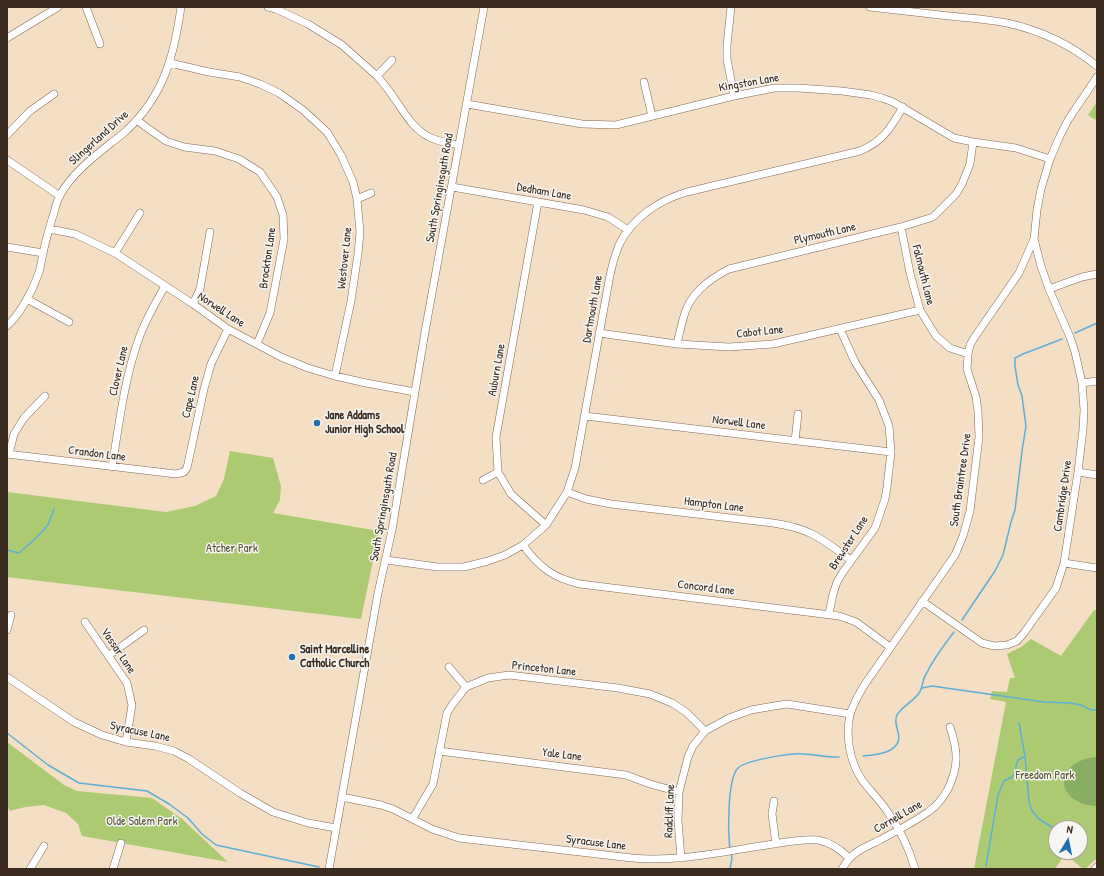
<!DOCTYPE html>
<html>
<head>
<meta charset="utf-8">
<style>
	body { margin:0 }
	#map { position:relative; width:1104px; height:876px; overflow:hidden; background:#f4dec4; font-family:"Patrick Hand",sans-serif }
	canvas { display:block }
	.frame { position:absolute; inset:0; border:8px solid #3b2a1e; pointer-events:none }
	.north { position:absolute; left:1048px; top:820px; width:40px; height:40px; box-sizing:border-box; background:#f6f6f2; border:1px solid #aba49d; border-radius:50%; rotate:10deg; font-size:11px; font-weight:700; line-height:16px; text-align:center; color:#3b2a1e }
	.north::after { content:''; display:block; margin:auto; width:14px; height:18px; background:#1f6fb2; clip-path:polygon(50% 0,100% 100%,50% 72%,0 100%) }
</style>
</head>
<body>
<div id="map">
<canvas width="1104" height="876"></canvas>
<div class="frame"></div>
<div class="north">N</div>
</div>
<script>
const ctx = document.querySelector('canvas').getContext('2d');
ctx.lineJoin = 'round';
function fillPath(path, color) { ctx.fillStyle = color; ctx.fill(path, 'evenodd'); }
function strokePath(path, color, width, dash) { ctx.strokeStyle = color; ctx.lineWidth = width; ctx.lineCap = dash ? 'butt' : 'round'; ctx.setLineDash(dash || []); ctx.stroke(path); }
function label(font, color, halo, rows, align = 'center') {
  ctx.font = font + ' "Patrick Hand",sans-serif'; ctx.lineWidth = 3; ctx.setLineDash([]); ctx.textBaseline = 'middle'; ctx.strokeStyle = halo; ctx.fillStyle = color; for (const [text, x, y, turn = 0] of rows) {
    ctx.save(); ctx.translate(x, y); ctx.rotate((+turn || 0) * Math.PI / 180); ctx.textAlign = isNaN(turn) ? turn : align; if (halo) ctx.strokeText(text, 0, 0); ctx.fillText(text, 0, 0); ctx.restore();
  }
}
fillPath(new Path2D(`
	M1097 102V120L1094 119 1088 115Z
	M230 451 273 458 281 486 280 500 273 513 379 531 361 619 7 577V492L166 512 195 506 216 496 224 479Z
	M1094 610H1097V858L1085 869H1083L1065 854 1055 869H974L1006 702 990 699 992 691 1007 692 1010 678H1015L1007 654 1021 647 1031 639 1061 656ZM1056 828H1080V852H1056Z
	M7 742 64 785 77 791 152 798 182 819 228 862 82 836 78 824 66 813 44 805 25 807 10 811 7 806Z`), '#abca72');
fillPath(new Path2D(`
	M1097 757V806C1053 804 1053 760 1097 757Z`), '#88ae64');
strokePath(new Path2D(`
	M1075 333 1097 323
	M7 550 19 553 35 539 48 525 54 509
	M962 620 995 571 1003 555 1011 522 1015 510 1022 451 1026 426 1022 396 1018 385 1015 366V358L1023 354 1062 339
	M922 688 932 686 1044 702 1070 703 1081 705 1091 710H1097
	M1019 723 1025 756 1029 802 1032 811 1039 819 1056 830
	M7 733 48 765 79 783 147 791 169 804 188 818 202 834 216 845 319 867
	M863 756C873 755 891 754 897 744 903 735 892 724 897 715 902 706 914 701 919 693 923 688 922 681 925 676 933 660 943 646 954 632
	M730 849C728 834 727 779 738 768 746 760 791 753 803 754 815 754 827 758 839 757
	M986 866 998 795 1004 781 1012 777 1015 773 1016 771V765L1018 760 1025 756
	M730 869 732 858 731 853`), '#5bafd7', 1.5);
const minor = new Path2D(`
	M86 7 100 44
	M268 7 276 9 308 24 342 45 377 76 392 60
	M731 7 727 45V59L734 96
	M870 7C897 10 923 13 949 16 968 18 988 19 1007 23 1039 30 1071 45 1097 66
	M7 38 58 7
	M170 63 209 72 240 77 260 84 279 93 303 110 327 132 341 155 353 182 357 199 360 232 358 254 351 301 335 376
	M377 76C383 83 389 90 394 98 405 113 412 128 429 137 439 142 449 143 459 145
	M644 82 652 116
	M467 104 582 124 616 125 734 96 774 88H798L842 91 871 95 882 98 893 102 954 138 973 142 1016 148 1050 159
	M137 120 146 127 166 141 184 147 215 151 239 159 260 172 277 197 283 215 284 239 270 313 257 344
	M7 135 30 111 54 94
	M7 160 60 196
	M452 187 584 210 608 217 628 230
	M357 199 371 193
	M538 202 496 437 498 472 511 494 546 525
	M901 227 910 273 920 310 936 336 950 348 968 354
	M49 229 75 234 115 253 193 304 228 329 281 357 308 368 335 376 366 383 415 392
	M7 247 43 253
	M115 253 140 213
	M1049 289 1082 277 1097 274
	M27 299 69 322
	M193 304 200 289 210 232
	M7 326C20 314 32 292 38 275 41 268 41 261 43 254 45 242 49 230 52 219 55 211 56 202 60 195 72 174 92 158 111 143 116 139 122 135 127 130 164 95 174 56 181 7
	M599 333 677 344 712 346 729 347 773 344 920 310
	M677 344C679 335 681 327 683 319 689 294 708 280 729 269L901 227 933 217 956 194 962 184 970 164 973 142
	M1082 383 1097 381
	M585 416 891 452
	M795 441 798 414
	M7 454 176 474 184 472 187 468 204 389 211 364 228 329
	M9 454 14 434 24 418 45 396
	M112 467C119 425 124 381 138 341 144 322 155 304 165 286
	M1078 472 1097 475
	M483 480 498 472
	M567 492 586 499 611 504 773 523C787 525 800 528 812 534 826 541 838 551 851 560
	M523 545C539 567 553 578 580 584L839 616 856 622 890 647
	M386 560 438 567H464L488 561 505 555 523 545 546 525 567 492 575 468 610 275C612 265 615 255 619 245 632 218 659 200 687 192L860 151C884 141 891 127 903 107
	M1064 563 1097 568
	M922 601 982 643 994 646 1007 645 1017 641 1024 633 1056 588 1064 563 1078 472 1083 429 1084 410 1082 383 1075 352 1070 337 1049 289 1041 266 1034 239
	M829 614 833 594 837 582 843 572 875 528 885 499 887 487 891 452 889 426 879 400 855 362 840 329
	M85 622 127 683 132 705 126 742
	M7 630 11 615
	M108 656 144 630
	M449 667 466 687
	M7 677 74 722 102 735 126 742 155 746 174 751 189 759 240 793 273 812 308 823 336 828
	M439 751 626 775 650 784 679 792
	M342 797 381 805 393 809 432 829 459 838 632 858C675 862 718 853 760 846 776 844 802 838 818 840 830 842 840 849 849 858
	M774 801 772 814 776 844
	M413 818 433 784 447 713 452 705 466 687 488 678 509 675 618 688 650 694 672 703 686 712 705 731
	M681 858 678 821 679 792 688 757 693 746 705 731 729 718 751 710 774 706 787 704 850 714
	M30 869 44 846
	M113 869 121 843
	M329 869 378 593 392 530 425 332 484 7
	M842 869C844 866 846 862 849 859 856 850 870 845 880 840 896 831 913 823 928 812 937 806 943 798 948 789 959 766 958 751 950 727
	M915 869C909 848 900 829 887 811 880 800 870 791 862 780 850 762 845 736 850 715 853 703 859 694 865 684L955 555 963 536 970 511 979 437 978 411 976 397 967 369 968 354 970 345 974 338 1019 273 1034 239 1037 210 1041 189 1050 159 1059 138 1068 120 1097 77
	M1095 869 1097 867`);
strokePath(minor, '#7c6958', 8);
strokePath(minor, '#fff', 7);
for (const [x, y, r, color] of [
	[317,423,4,"#1f6fb2"],
	[292,657,4,"#1f6fb2"]
]) { const dot = new Path2D(); dot.arc(x, y, r, 0, 2 * Math.PI); ctx.fillStyle = color; ctx.fill(dot); strokePath(dot, '#f6f6f2', 1.5); }
label('12px', '#3b2a1e', '#f6f6f2', [
	["Kingston Lane",749,83,-10],
	["Slingerland Drive",99,138,-42],
	["South Springinsguth Road",440,188,-80],
	["Dedham Lane",544,192,10],
	["Plymouth Lane",825,234,-13],
	["Brockton Lane",268,258,-82],
	["Westover Lane",345,258,-84],
	["Falmouth Lane",923,275,76],
	["Dartmouth Lane",593,309,-80],
	["Norwell Lane",221,310,33],
	["Cabot Lane",760,332,-6],
	["Auburn Lane",497,370,-80],
	["Clover Lane",119,371,-77],
	["Cape Lane",191,397,-77],
	["Norwell Lane",739,423,7],
	["Crandon Lane",97,454,7],
	["South Braintree Drive",961,480,-82],
	["Cambridge Drive",1063,496,-82],
	["Hampton Lane",714,505,7],
	["South Springinsguth Road",384,507,-80],
	["Brewster Lane",849,543,-57],
	["Concord Lane",706,588,7],
	["Vassar Lane",118,651,56],
	["Princeton Lane",544,669,6],
	["Syracuse Lane",140,732,12],
	["Yale Lane",562,755,7],
	["Radcliff Lane",670,811,-88],
	["Cornell Lane",898,817,-30],
	["Syracuse Lane",596,843,7]
]);
label('bold 12px', '#3b2a1e', '#f6f6f2', [
	["Jane Addams",325,416],
	["Junior High School",325,430],
	["Saint Marcelline",300,650],
	["Catholic Church",300,664]
], 'left');
label('12px', '#575233', '#f6f6f2', [
	["Atcher Park",232,549],
	["Freedom Park",1045,776],
	["Olde Salem Park",142,822]
]);
</script>
</body>
</html>
